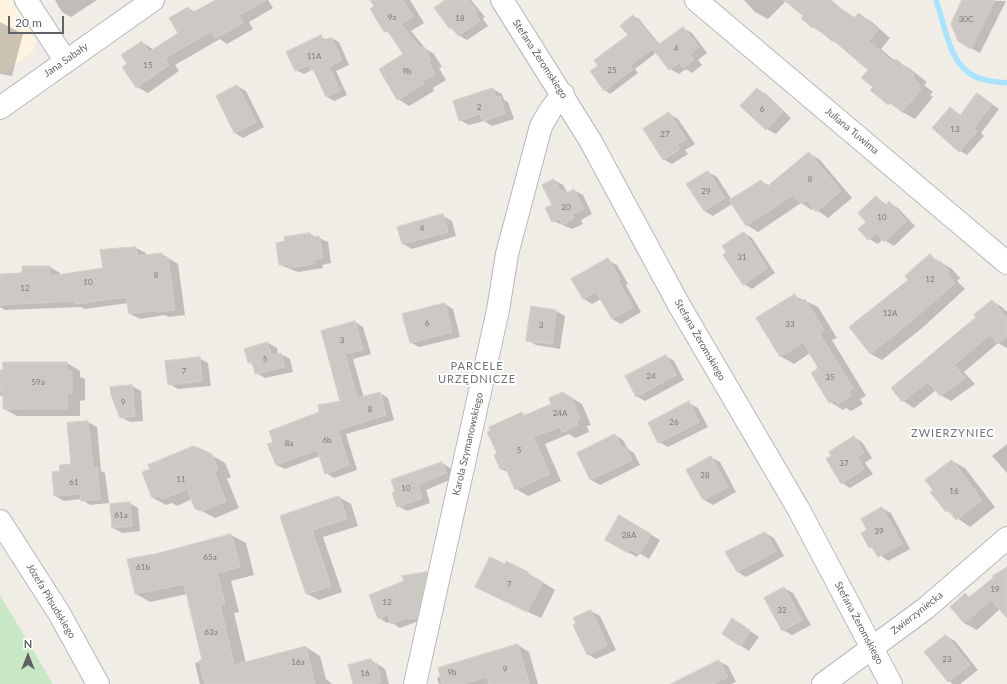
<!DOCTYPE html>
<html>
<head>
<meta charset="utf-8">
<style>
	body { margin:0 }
	#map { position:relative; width:1007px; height:684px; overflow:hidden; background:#f0ede7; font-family:Lato,sans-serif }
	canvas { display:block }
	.north { position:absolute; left:8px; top:636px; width:40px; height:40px; -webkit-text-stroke:3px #fff; paint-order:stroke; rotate:0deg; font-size:11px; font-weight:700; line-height:16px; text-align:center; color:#5f6367 }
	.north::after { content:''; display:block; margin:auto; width:14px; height:18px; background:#5f6367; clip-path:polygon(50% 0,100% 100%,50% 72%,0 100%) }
	.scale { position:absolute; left:8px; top:16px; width:56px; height:18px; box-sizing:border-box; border:2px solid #5f6367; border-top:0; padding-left:5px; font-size:12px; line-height:14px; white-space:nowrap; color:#5f6367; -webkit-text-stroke:3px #fff; paint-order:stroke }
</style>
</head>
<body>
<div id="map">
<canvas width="1007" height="684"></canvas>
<div class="north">N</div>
<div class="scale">20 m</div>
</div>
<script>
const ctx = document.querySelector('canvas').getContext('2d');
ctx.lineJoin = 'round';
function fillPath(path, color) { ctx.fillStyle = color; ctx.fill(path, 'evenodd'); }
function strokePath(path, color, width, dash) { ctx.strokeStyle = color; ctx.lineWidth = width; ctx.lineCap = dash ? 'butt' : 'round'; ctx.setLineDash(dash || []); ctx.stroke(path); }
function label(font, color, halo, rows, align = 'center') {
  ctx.font = font + ' Lato,sans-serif'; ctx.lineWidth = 4; ctx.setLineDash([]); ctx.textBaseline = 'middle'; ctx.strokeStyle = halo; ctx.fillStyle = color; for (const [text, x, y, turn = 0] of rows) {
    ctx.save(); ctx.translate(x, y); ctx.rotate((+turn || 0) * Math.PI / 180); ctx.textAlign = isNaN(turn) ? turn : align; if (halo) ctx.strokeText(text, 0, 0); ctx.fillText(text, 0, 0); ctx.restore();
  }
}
fillPath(new Path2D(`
	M0 0H11L36 41 33 52 0 76Z`), '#fdf3df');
fillPath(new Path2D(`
	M0 595 53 684H0Z`), '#c8e7c5');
fillPath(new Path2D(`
	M55 0H97L71 17 62 12Z
	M218 0H268L273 8 249 22 253 29 227 44 220 39 175 65 179 71 148 93 137 87 128 65 142 42 154 50 179 33 188 8 195 12Z
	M371 0H410L424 23 411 31 426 49 434 54 442 67 439 68 446 80 433 88 434 91 409 106 398 99 404 55 391 34 385 31Z
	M447 0H471L485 17 483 19 488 26 467 40 458 35 451 28Z
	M744 0H829L855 18 859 14 872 22 890 38 881 49 895 61 909 68 927 82 924 85 933 92 930 95 933 97 915 119 902 112 871 90 874 87 869 69 844 48 813 27 804 16 786 1 768 19 755 12Z
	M964 0 1006 1 980 53 971 48Z
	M633 16 639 19 660 45 683 28 692 33 707 53 698 60 702 65 692 73 686 69 679 74 670 69 657 52 635 69 638 73 610 94 605 90 591 72 629 36Z
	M0 22 23 34 12 76 0 74Z
	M321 37 327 40 331 38 339 42 349 65 336 71 347 95 334 101 327 97 316 72 312 70 304 74 296 70Z
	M237 86 246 91 264 127 243 138 235 133Z
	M493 89 502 94 504 100 508 102 514 119 492 126 484 121 469 125 460 120Z
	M757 89 766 94 791 118 776 134 767 129 742 105Z
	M977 94 999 109 981 133 984 136 967 155 960 151 950 108 961 115Z
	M669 114 678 119 695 144 685 150 688 154 672 164 663 159Z
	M809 153 820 160 852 198 828 218 814 208 812 210 801 203 758 232 747 225 732 204 713 216 704 211 708 172 717 177 731 199 761 181 769 186Z
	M554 180 563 185 568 194 574 190 583 195 592 214 581 220 583 224 572 229 553 221Z
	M876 197 887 205 889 203 898 208 915 226 894 246 883 239 878 244 869 239 860 229 867 222Z
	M443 216 452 221 456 236 412 249 403 244Z
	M744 233 752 238 775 273 752 289 743 284Z
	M310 234 328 242 331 263 322 265 323 268 298 272 280 265Z
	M136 248 146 253V256L162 254 178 264 185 315 168 317 165 315 140 319 130 314 128 303 85 309 81 307 5 310 0 307V275L23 274V267H50L60 273V275L104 269Z
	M930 256 952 269 960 278 957 281 965 289 921 329 882 360 871 354 850 328 910 280Z
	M608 260 617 265 628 284 626 285 641 312 621 324 612 319 601 299 592 304 584 299Z
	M795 296 818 307 837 338 832 340 866 396 860 399 863 404 851 411 846 408 843 410 830 402 819 368 810 353 794 364 780 356Z
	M992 301 1002 307 1007 312V348L998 343 964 372 975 384 951 401 940 395 936 390 914 408 903 401Z
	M445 304 453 309 460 337 419 347 410 342Z
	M556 311 565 316 560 349 536 345 527 340Z
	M355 322 363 327 371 354 353 359 364 398 380 393 388 398 394 420 346 434 357 470 334 478 326 473 320 456 285 469 276 465 275 442 341 402 322 331Z
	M268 343 277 348 278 355 281 354 290 359 293 372 265 378 256 373 254 366 249 362Z
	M666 356 674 361 684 380 645 401 636 396Z
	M199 358 208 363 211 386 178 389 169 384Z
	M67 363 80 371V377L85 379V400L80 401V416H17L4 409V397L0 395V370Z
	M132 386 141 391 143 421 130 422 121 417Z
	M564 393 582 404 591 425 587 426 589 432 575 438 569 434 545 444 561 481 528 496 516 489 509 473 501 469 499 454 522 413 526 416 552 404Z
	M689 403 698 408 708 427 668 447 659 442Z
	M88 422 97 427 101 471 105 473 109 503 90 505 81 499 64 501 55 496 61 472 72 465 68 424Z
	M615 435 623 440 628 449 634 453 640 465 600 485 591 480 578 453Z
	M854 437 862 442 872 458 865 463 873 474 850 488 842 483Z
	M1007 444V473L992 456Z
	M211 455 225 463 231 477 227 479 239 508 215 518 196 508 192 499 177 506 172 503 166 505 153 498 143 473Z
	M711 457 720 462 736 492 713 505 704 500 687 470Z
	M952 461 965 468 995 507 970 527 947 511 934 490Z
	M442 463 450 468 454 478 426 490 430 503 407 511 398 506 394 493Z
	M339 497 351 504 358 526 323 537 342 592 319 600 307 594 281 517Z
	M129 503 138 508 140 531 122 533 113 528Z
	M882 508 891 513 910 549 888 561 870 547 869 530Z
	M619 516 660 540 649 559 639 553 637 557 606 540Z
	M765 533 774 538 784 556 746 577 738 572 726 552Z
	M231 535 246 543 254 575 231 581 239 612 234 613 246 663 306 647 320 656 326 679 332 684H200L195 663 203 661 187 594 150 602 136 594 155 555Z
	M1007 567V614L1000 609 977 630 964 623 951 607 966 595 970 597 994 578 992 576Z
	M427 573 435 577 425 623 416 622 400 628 391 622 387 623 379 618 405 582 404 577Z
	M528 573 555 590 541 618 489 594Z
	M784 588 793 593 811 625 792 635 783 630Z
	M591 611 600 616 616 650 596 659 587 654Z
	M741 625 759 637 749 651 723 634Z
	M946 636 955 641 978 670 960 684H953L949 681Z
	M518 645 529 652 538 684H439L437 678Z
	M371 660 385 669 389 684H354Z
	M719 661 728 666 736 682 731 684H679Z`), '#0003');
strokePath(new Path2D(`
	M936 0C946 28 949 70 982 79 990 82 999 82 1007 83`), '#aae3fe', 5.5);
const building = new Path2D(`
	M216 0H267L239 15 243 23 216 38 212 31 165 58 169 65 136 88 122 67 127 64 121 55 142 41 149 52 178 33 169 18 188 7 191 13Z
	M370 0H403L413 16 401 24 420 48 423 46 431 60 428 62 435 74 422 82 424 84 397 100 379 69 403 54 387 30 384 32 370 9 374 6Z
	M445 0H468L477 12 475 14 480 21 458 36 452 28 450 29 434 8Z
	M784 0H831L853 19 859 13 878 30 868 41 893 62 896 59 914 74 912 77 920 84 918 87 921 89 902 112 890 103 888 105 870 90 873 87 861 78 868 70 834 41 833 42 814 26 812 28 801 18 803 16Z
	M962 0H995L971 49 958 41 951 24Z
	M633 15 658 45 630 65 633 69 604 91 590 71 598 66 594 60 628 35 620 26Z
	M683 27 699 47 690 54 694 60 683 68 679 63 669 70 653 49Z
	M321 35 323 41 331 37 342 60 329 67 340 91 326 97 313 69 310 70 308 65 295 71 286 52Z
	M237 85 256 122 234 133 216 96Z
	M493 88 496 97 500 96 505 114 483 121 480 114 459 121 453 101Z
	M757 88 783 112 766 130 740 106Z
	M977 93 992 104 974 128 977 131 959 152 932 128 950 107 960 115Z
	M669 112 686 139 677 145 680 149 663 160 643 129Z
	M809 152 841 191 816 212 806 200 801 204 793 195 746 226 729 200 761 180 766 187Z
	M708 171 725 198 704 211 686 184Z
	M554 179 561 191 563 190 565 194 574 189 584 209 572 214 574 218 562 225 559 218 552 222 545 208 552 205 542 185Z
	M876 196 885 206 889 201 907 221 884 242 876 233 868 240 858 229 866 222 858 213Z
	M443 214 448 232 402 244 397 227Z
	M744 232 767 268 743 285 723 255 726 252 722 246Z
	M310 233 311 237 319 236 323 258 314 260V264L288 268V264L279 265 276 243 285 241 284 237Z
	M136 247 137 256 162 253 163 258H168L175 310 158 312 157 310 129 314 126 297 75 304 74 301 0 305V274L22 273V266H50V276L103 268 100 250Z
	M930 254 938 263 940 261 949 271 947 274 955 283 909 323 870 354 849 327 908 280 905 276Z
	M608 258 620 279 618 280 633 307 612 319 596 292 583 299 571 279Z
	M795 294 799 302 805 299 824 330 819 333 853 388 848 392 851 396 838 404 835 400 829 403 811 373 818 368 803 342 780 357 756 318Z
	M992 300 1007 318V336L998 344 990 335 954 365 965 378 940 396 928 382 902 402 891 388 976 317 974 315Z
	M445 303 452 332 410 343 402 314Z
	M531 306 556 310 552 344 526 341Z
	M355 321 363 350 345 354 357 398 380 392 386 415 338 430 349 465 325 474 317 450 276 465 267 444 273 442 269 431 319 412 318 405 340 401 321 331Z
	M268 342 271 355 281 353 285 367 255 374 252 362 248 363 244 349Z
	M666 355 676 375 636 397 625 376Z
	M200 357 202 381 168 385 165 361Z
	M3 362H67V371H72V393L67 394V409H3V392H0V370H3Z
	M132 385 135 416 120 418 111 395 110 387Z
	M564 392 566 397 570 396 580 418 576 420 578 425 562 432 560 427 533 437 550 474 515 490 505 467 500 469 494 455 497 453 487 432 490 431 489 427 522 412 523 416 551 404 549 398Z
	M689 401 699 422 658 443 648 423Z
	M88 421 93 468 97 467 100 499 81 501 80 494 54 496 52 472 60 471 59 465 71 464 67 423Z
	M615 434 622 448 625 447 632 460 590 480 577 453Z
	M854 436 864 453 857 457 864 469 841 484 826 459 831 456 829 452Z
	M194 446 212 454 218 470 214 471 226 501 201 511 195 509 187 489 163 499 158 496 152 498 142 472 150 469 148 465Z
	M711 456 728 487 703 500 686 470Z
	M952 460 982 500 956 520 948 510 946 512 930 492 933 490 925 480Z
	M442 462 446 473 418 485 422 498 397 507 392 492H395L391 480Z
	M339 496 347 519 312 530 331 586 306 594 280 516Z
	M130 502 132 526 112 528 110 504Z
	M882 507 902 544 878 557 872 547 869 548 861 533 867 530 861 519Z
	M619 515 651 534 639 555 630 549 628 553 605 540Z
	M765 532 776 551 737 572 725 552Z
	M231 534 240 567 217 573 225 604 220 605 234 665 306 646 315 684H205L199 661 202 660 184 584 135 594 127 559 155 554Z
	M490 557 505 564 506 561 528 572 527 574 543 582 527 612 475 587Z
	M1007 567V618L991 600 964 623 950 607 965 593 969 597Z
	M427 572 417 619 407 618 391 624 388 615 378 619 369 595 404 581 402 576Z
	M784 587 802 620 782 631 764 598Z
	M591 610 607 645 587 655 573 625 576 623 573 618Z
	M732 618 751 631 740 646 722 634Z
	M946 635 970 665 948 682 924 652Z
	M518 644 529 684H489L487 677 463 684H442L438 668Z
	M371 659 372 664 377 663 381 682 373 684H353L348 665Z
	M719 660 728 677 713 684H671Z`);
fillPath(building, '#ccc8c3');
strokePath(building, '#d5cfc6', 1);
const street = new Path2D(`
	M26 0 65 60
	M502 0 590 140 679 305 799 510 891 684
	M696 0 1007 263
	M0 108 153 0
	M0 521 59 613 98 684
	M415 684 498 310 507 254 541 126 551 109 563 94
	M823 684 926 608 1007 538`);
strokePath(street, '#b4b8bb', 24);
strokePath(street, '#fff', 22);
label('8px', '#7a7c7e', null, [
	["9a",392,17],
	["18",460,18],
	["30C",966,19],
	["4",676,48],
	["11A",314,56],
	["15",148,65],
	["25",612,70],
	["9b",407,71],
	["2",479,107],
	["6",762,109],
	["13",955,129],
	["27",665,134],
	["8",810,179],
	["29",706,191],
	["20",566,207],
	["10",882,217],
	["4",422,228],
	["31",742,257],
	["8",156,275],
	["12",930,279],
	["10",88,282],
	["12",25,288],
	["12A",890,313],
	["6",427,323],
	["33",790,324],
	["3",541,325],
	["3",342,340],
	["5",265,359],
	["7",184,371],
	["24",651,376],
	["35",830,377],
	["59a",38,382],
	["9",123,402],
	["8",370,409],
	["24A",560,413],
	["26",674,422],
	["6b",327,440],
	["8a",289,443],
	["5",519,450],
	["37",844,463],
	["28",705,475],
	["11",181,479],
	["61",74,482],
	["10",406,488],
	["16",954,491],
	["61a",121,515],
	["39",879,531],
	["28A",629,535],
	["65a",210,557],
	["61b",143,567],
	["7",509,584],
	["19",995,589],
	["12",387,602],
	["32",782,610],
	["63a",211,632],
	["23",947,659],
	["16a",298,662],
	["9",505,669],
	["9b",452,672],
	["16",365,673]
]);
label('10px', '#5f6367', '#fff', [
	["Stefana Żeromskiego",540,59,57],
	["Jana Sabały",66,60,-35],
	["Juliana Tuwima",852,131,40],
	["Stefana Żeromskiego",700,340,60],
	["Karola Szymanowskiego",468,444,-77],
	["Józefa Piłsudskiego",51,601,59],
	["Zwierzyniecka",917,613,-38],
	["Stefana Żeromskiego",859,623,62]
]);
ctx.letterSpacing = '1px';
label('11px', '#707579', '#fff', [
	["PARCELE",477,366],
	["URZĘDNICZE",477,379],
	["ZWIERZYNIEC",953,433]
]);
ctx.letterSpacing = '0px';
</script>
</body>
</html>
